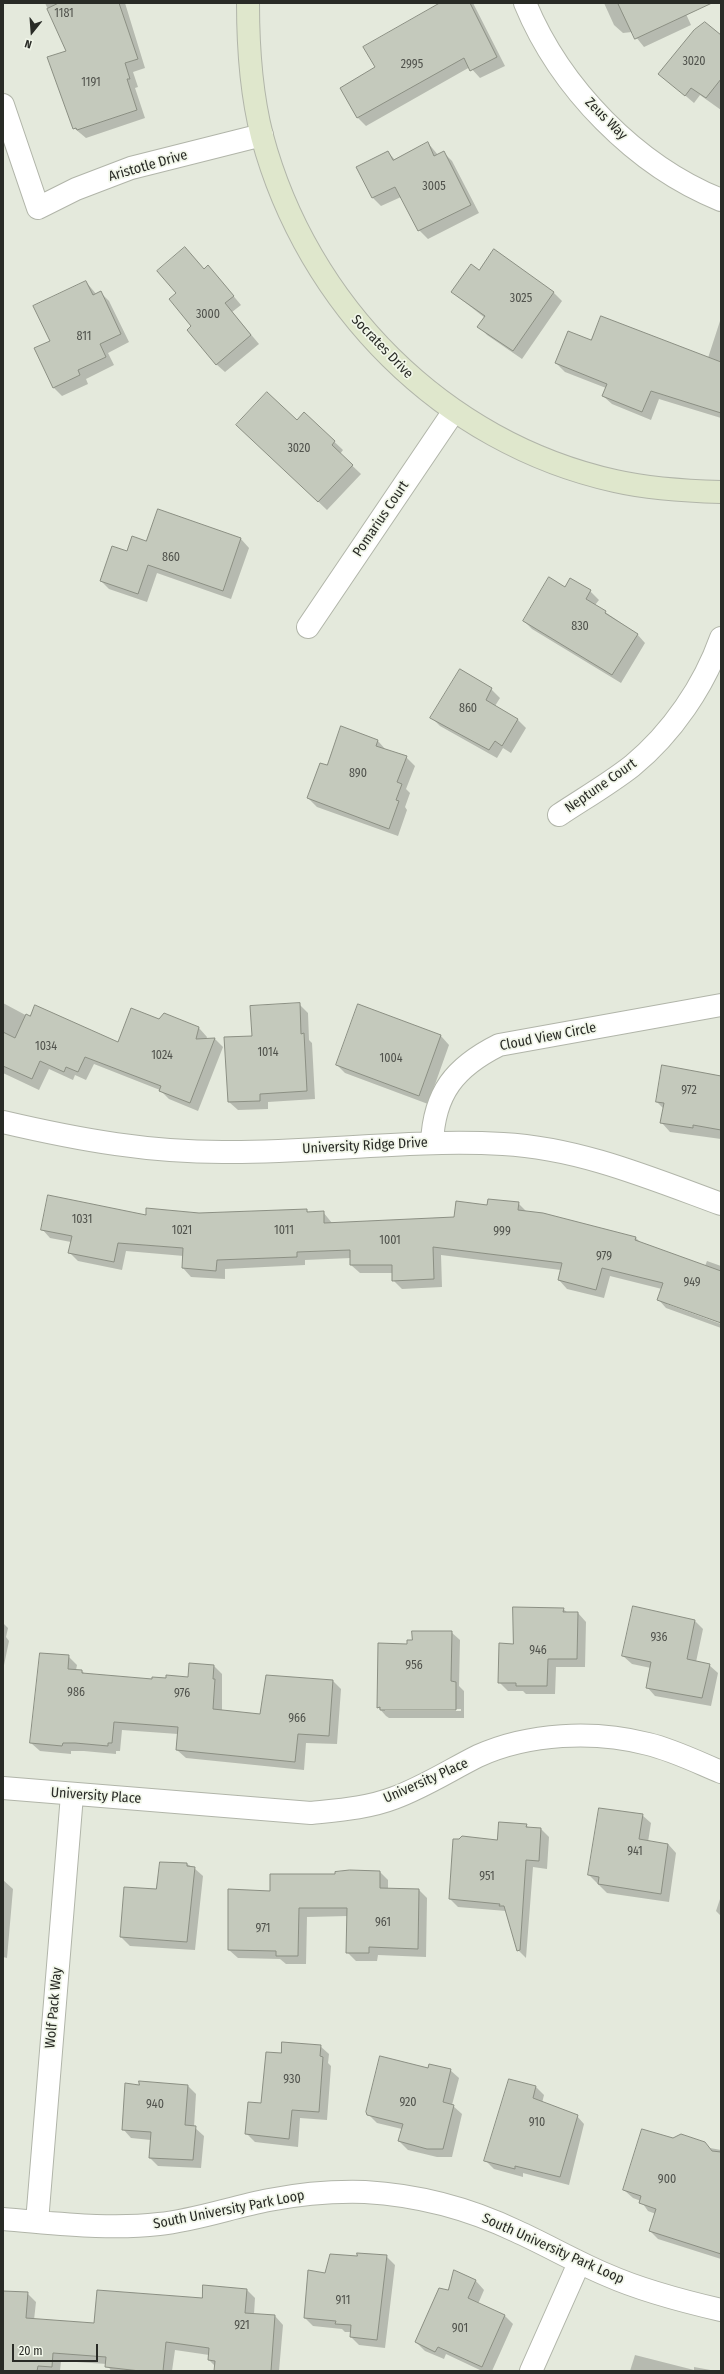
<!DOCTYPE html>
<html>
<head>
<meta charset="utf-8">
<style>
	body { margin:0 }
	#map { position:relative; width:724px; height:2374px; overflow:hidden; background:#e4e9dc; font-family:"Fira Sans Condensed",sans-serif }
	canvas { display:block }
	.frame { position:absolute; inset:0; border:4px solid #292b26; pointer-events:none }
	.north { position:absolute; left:12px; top:12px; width:40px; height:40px; -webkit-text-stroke:3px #f1f6e9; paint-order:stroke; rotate:197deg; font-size:11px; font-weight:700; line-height:16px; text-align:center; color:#292b26 }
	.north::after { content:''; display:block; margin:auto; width:14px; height:18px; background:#292b26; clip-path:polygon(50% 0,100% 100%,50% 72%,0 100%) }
	.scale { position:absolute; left:12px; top:2344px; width:86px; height:18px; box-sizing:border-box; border:2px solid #292b26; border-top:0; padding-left:5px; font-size:12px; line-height:14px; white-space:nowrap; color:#292b26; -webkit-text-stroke:3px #f1f6e9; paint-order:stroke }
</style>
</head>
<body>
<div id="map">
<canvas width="724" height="2374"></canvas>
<div class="frame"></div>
<div class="north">N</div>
<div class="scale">20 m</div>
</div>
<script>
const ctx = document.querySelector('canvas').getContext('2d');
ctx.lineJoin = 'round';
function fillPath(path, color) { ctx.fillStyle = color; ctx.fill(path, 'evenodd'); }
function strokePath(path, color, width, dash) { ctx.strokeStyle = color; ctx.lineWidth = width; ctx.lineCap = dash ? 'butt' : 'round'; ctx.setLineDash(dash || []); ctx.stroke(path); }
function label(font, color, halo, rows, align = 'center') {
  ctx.font = font + ' "Fira Sans Condensed",sans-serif'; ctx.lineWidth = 3.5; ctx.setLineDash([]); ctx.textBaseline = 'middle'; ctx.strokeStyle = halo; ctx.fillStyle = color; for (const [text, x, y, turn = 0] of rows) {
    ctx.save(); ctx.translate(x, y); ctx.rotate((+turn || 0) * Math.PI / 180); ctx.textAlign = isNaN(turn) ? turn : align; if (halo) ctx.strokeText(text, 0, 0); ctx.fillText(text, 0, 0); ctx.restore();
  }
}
fillPath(new Path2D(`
	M45 3H125L145 68 133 72 138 87 135 88 145 118 86 138 74 128 68 52Z
	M437 3H473L505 66 480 78 470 67 366 126 358 118 341 88 376 68 438 5Z
	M604 3H681L691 25 644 47 632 32 623 33 614 25Z
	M721 51V110L700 95 694 103 660 74Z
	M428 143 438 155 444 153 452 161 479 213 428 239 419 230 401 197 381 206 373 198 358 168 388 152 395 160Z
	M185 248 204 270 216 275 241 305 232 312 259 344 225 372 216 364 193 326 177 293Z
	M494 251 554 293 562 301 522 359 487 335 479 326 485 318 452 292 479 271Z
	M86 282 97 295 101 293 109 301 129 342 108 353 114 365 86 379 88 384 62 396 54 388 51 341Z
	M720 321 721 418 659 399 651 420 612 404 603 396 606 388 565 372 556 363 592 341 708 358Z
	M305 414 343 450 340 454 361 474 327 510 246 433 297 421Z
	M158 511 241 539 249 548 231 599 157 573 147 602 109 589 101 581 127 552 147 543Z
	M565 588 590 591 599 600 595 605 637 634 645 643 621 683 532 629 524 621Z
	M460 670 491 689 500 698 495 706 518 720 526 728 511 753 503 748 497 758 440 726 432 718Z
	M342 728 378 741 386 750 406 757 415 766 406 789 410 793 405 807 407 810 398 836 317 807 308 798 327 767Z
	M3 1003 31 1018 118 1044 159 1021 199 1028 207 1037 206 1040 215 1039 223 1047 198 1111 169 1099 160 1090 94 1064 86 1080 75 1075 73 1080 49 1069 39 1090 3 1073Z
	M299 1004 308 1013 309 1040 312 1043 315 1099 268 1102V1109L238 1110 229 1102 253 1036Z
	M359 1006 441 1036 449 1045 428 1104 345 1073 337 1065Z
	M663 1066 721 1076V1139L670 1132 662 1123 664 1109 657 1102Z
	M518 1203 527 1212 636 1238 641 1243 705 1266 707 1261 721 1266V1322L667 1302V1304L721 1324V1328L666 1308 658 1299 662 1289 610 1276 604 1298 567 1289 559 1280 561 1270 441 1255 442 1287 402 1289 393 1280V1273H360L351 1265V1258L305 1260V1265L225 1269V1279L191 1277 183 1268 184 1256 126 1251 122 1270 78 1261 69 1252 71 1242 50 1238 42 1229 147 1216 306 1210 309 1213 323 1212 332 1223 455 1218 488 1206Z
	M563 1609 568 1613H578L586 1622 585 1667H556L555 1694H526L523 1691H508L499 1682 514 1645Z
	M695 1621 703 1629 696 1662 709 1665 718 1673 711 1706 655 1696 647 1687 651 1668 632 1664 623 1656Z
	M3 1623 8 1628 6 1637 9 1641 3 1670Z
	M451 1632 460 1640 459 1686 464 1691V1718H389L386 1716 378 1707 408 1645ZM385 1709H461V1711H385Z
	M68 1656 77 1665 76 1670 82 1671 85 1674 153 1680 189 1678 214 1666 222 1674V1711L261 1716 333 1681 341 1689 337 1744 306 1743 304 1770 186 1758 177 1750 178 1734 122 1730 120 1751H116V1754L84 1751H71V1754L40 1751 31 1743Z
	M642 1815 651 1823 648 1842 668 1844 676 1853 669 1902 607 1893 589 1875Z
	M526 1825 529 1828 541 1829 549 1837 547 1869 533 1867 526 1958 518 1950 506 1911 458 1907 450 1899 498 1841Z
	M187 1864 194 1868 203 1876 195 1950 130 1946 121 1937 157 1890Z
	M380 1872 388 1880V1889L419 1890 427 1898 426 1957 378 1955 377 1961H356L347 1952 348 1916 307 1917 306 1964H286L280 1959 238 1958 229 1950 271 1892 336 1875Z
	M3 1880 13 1889 7 1958 3 1957Z
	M721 1896V1916L716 1911Z
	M320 2046 329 2054 328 2063 331 2066 327 2120 300 2118 298 2147 255 2142 246 2133 262 2104 282 2054Z
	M428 2069 450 2070 459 2078 452 2105 462 2114 452 2157H437L408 2150 399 2141 402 2129 377 2123 368 2114Z
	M140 2086H188L196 2094 194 2127 204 2136 201 2168 158 2166 150 2158 151 2140 131 2138 123 2129Z
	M536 2087 544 2095 542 2103 576 2115 584 2124 569 2185 523 2173V2177L494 2169 485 2160Z
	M673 2139 705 2143 710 2148 721 2150V2259L658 2239 650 2231 656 2214 648 2211 641 2201 633 2198 624 2190Z
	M386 2256 395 2265 385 2348 359 2345 351 2337V2332H345L342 2329 313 2326 305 2318 325 2274 358 2257Z
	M454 2272 476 2281 484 2290 478 2304 505 2316 513 2324 492 2371H482L446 2354 444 2359 425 2351 416 2342 449 2292Z
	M247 2290 255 2298 254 2314 275 2316 283 2325 279 2371H215L216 2367 209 2360V2355L175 2350 172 2371H111L107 2364 61 2361 60 2371H3V2292L27 2293 36 2302 34 2320 95 2324Z
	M635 2355 694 2370V2367L716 2371H630Z`), '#0003');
const building = new Path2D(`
	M59 3H119L138 59 125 63 130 79H127L137 110 77 130 76 128 73 129 47 57 66 51 47 9Z
	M440 3H470L497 57 470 71 464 58 357 118 340 88 375 67 363 47Z
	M618 3H712L635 39Z
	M705 22 721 35V79L706 98 691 88 685 96 658 74 694 30Z
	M428 142 434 156 444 151 471 205 418 231 395 187 372 198 356 167 388 151 393 160Z
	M185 247 204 269 208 265 234 296 225 303 251 335 216 365 187 330 191 326 169 299 176 293 157 271Z
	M494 249 554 292 513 351 477 327 485 316 451 292 471 264 479 270Z
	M86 281 93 295 101 291 121 334 100 344 106 357 78 370 80 375 53 388 34 348 50 341 33 306Z
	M601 316 721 362V413L651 391 642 412 602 396 607 384 555 363 568 331 591 340Z
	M267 392 297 420 304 412 335 441 332 445 353 465 318 502 236 425Z
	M158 509 241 538 223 591 148 565 138 594 100 581 112 546 127 551 132 536 146 541Z
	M549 577 565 587 570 578 591 590 586 599 606 611 605 613 638 634 612 675 523 621Z
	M460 669 492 688 486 700 518 719 502 746 495 741 489 750 430 718Z
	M341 726 378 740 376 746 407 756 397 782 402 784 396 800 399 801 389 829 307 798 320 763 327 765Z
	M300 1003 301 1034 304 1033 307 1091 260 1094V1101L228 1102 224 1037 252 1036 250 1006Z
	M358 1004 441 1035 419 1096 336 1065Z
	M35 1005 118 1042 131 1008 159 1019 164 1013 199 1027 196 1039 215 1038 190 1103 159 1091 161 1086 85 1057 78 1072 66 1067 64 1072 40 1061 32 1079 3 1066V1032L15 1038 26 1014 30 1016Z
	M662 1065 721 1076V1130L693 1125V1128L660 1123 664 1103 656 1102Z
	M48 1195 146 1215V1208L199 1213 307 1209V1212L324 1211V1223L454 1217 456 1201 487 1205 488 1199 519 1202 518 1210 543 1213 636 1237 635 1240 721 1271V1323L657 1300 663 1283 602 1268 596 1290 558 1280 562 1263 433 1247 434 1279 392 1281V1265H350V1250L297 1252V1257L217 1260 216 1271 182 1268 183 1248 118 1243 114 1262 68 1253 72 1236 41 1230Z
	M633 1606 695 1620 687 1659 710 1664 702 1698 646 1688 651 1662 622 1656Z
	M513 1607 564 1608 563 1612H578L577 1659H548L547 1686H516V1683H498L499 1643 513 1644Z
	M412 1631H452L451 1681 456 1682V1710H380V1707L377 1708 378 1643 407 1644V1640H412Z
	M40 1653 69 1655 68 1669 82 1670V1673L152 1679V1677L166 1678V1675L188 1677 189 1663 214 1665 213 1679H215L213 1709 260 1714 266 1675 333 1680 329 1736 298 1734 295 1762 176 1750 178 1727 114 1722 112 1743H108V1746L75 1743H63L62 1746 30 1743Z
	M599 1808 643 1814 639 1839 668 1844 661 1894 598 1884 599 1877 588 1875Z
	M499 1822 527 1824 526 1827 541 1828 539 1861 526 1860 520 1950 517 1951 504 1906H499L500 1904 449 1899 453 1839H459L462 1836 497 1840Z
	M160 1862 187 1863V1866L195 1867 187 1942 120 1937 124 1887 156 1889Z
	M350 1870 380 1871V1888L419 1889 418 1949 369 1947V1953H346L347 1908H299L298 1956H276V1951L228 1950V1889L270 1891V1874H335V1872Z
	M282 2042 321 2045 320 2056 323 2057 319 2112 292 2110 289 2139 245 2134 248 2102 261 2103 266 2052 281 2053Z
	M380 2056 428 2068 429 2064 451 2069 443 2102 454 2105 443 2149H427L398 2141 403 2124 367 2115 366 2112Z
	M509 2079 536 2086 533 2098 578 2115 560 2177 515 2166V2169L484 2161Z
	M139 2081 188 2085 185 2125 196 2126 193 2160 149 2158 151 2132 122 2130 125 2083 139 2085Z
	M642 2129 673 2138 681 2134 705 2142 712 2151 721 2152V2254L649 2231 656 2209 639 2203 641 2196 623 2190Z
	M357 2253 387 2255 377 2340 350 2337 351 2325 335 2324 336 2321 304 2318 308 2270 325 2273 330 2254 357 2256Z
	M454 2270 476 2280 468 2298 505 2315 482 2367 438 2347 435 2352 415 2342 439 2288 448 2290Z
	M203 2285 247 2289 245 2313 275 2315 271 2371H214L215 2361 208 2360 209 2348 166 2342 163 2371H140L105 2367 106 2357 53 2353 52 2367 38 2366 37 2371H3V2291L28 2292 26 2318 94 2323 97 2290 202 2298Z`);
fillPath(building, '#c4c9bc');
strokePath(building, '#8b8f83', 1);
const street = new Path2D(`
	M525 3C560 88 636 166 721 200
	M3 105 38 208 76 189 131 168 262 135
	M308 627 454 411
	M559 815C583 799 609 784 632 766 672 733 704 686 721 638
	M3 1122C80 1140 152 1153 231 1152 322 1152 412 1139 503 1144 579 1148 650 1178 721 1204
	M432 1143C434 1093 455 1067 499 1045L721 1005
	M3 1788 311 1813C339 1810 368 1808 394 1798 424 1787 450 1770 478 1756 529 1733 594 1730 648 1744 673 1750 697 1762 721 1772
	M3 2219C55 2223 108 2230 159 2224 197 2220 232 2207 269 2200 300 2194 333 2191 365 2192 417 2195 470 2209 516 2231 547 2245 576 2262 607 2275 643 2291 682 2301 721 2310
	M37 2222 72 1795
	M531 2371 579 2263`);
const secondary = new Path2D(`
	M248 3C248 47 251 93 262 136 307 305 443 443 615 481 650 489 685 491 721 492`);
strokePath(street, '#b1b5a9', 24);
strokePath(secondary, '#b1b5a9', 24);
strokePath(street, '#fff', 22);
strokePath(secondary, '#dfe7cc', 22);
label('12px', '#50524c', null, [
	["1181",64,14],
	["3020",694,62],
	["2995",412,65],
	["1191",91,83],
	["3005",434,187],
	["3025",521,299],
	["3000",208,315],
	["811",84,337],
	["3020",299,449],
	["860",171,558],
	["830",580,627],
	["860",468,709],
	["890",358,774],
	["1034",46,1047],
	["1014",268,1053],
	["1024",162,1056],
	["1004",391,1059],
	["972",689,1091],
	["1031",82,1220],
	["1021",182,1231],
	["1011",284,1231],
	["999",502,1232],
	["1001",390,1241],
	["979",604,1257],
	["949",692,1283],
	["936",659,1638],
	["946",538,1651],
	["956",414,1666],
	["986",76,1693],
	["976",182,1694],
	["966",297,1719],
	["941",635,1852],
	["951",487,1877],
	["961",383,1923],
	["971",263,1929],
	["930",292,2080],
	["920",408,2103],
	["940",155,2105],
	["910",537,2123],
	["900",667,2180],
	["911",343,2301],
	["921",242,2326],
	["901",460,2329]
]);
label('14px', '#292b26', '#f1f6e9', [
	["Zeus Way",606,119,45],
	["Aristotle Drive",148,166,-16],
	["Socrates Drive",382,347,46],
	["Pomarius Court",381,519,-56],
	["Neptune Court",601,786,-35],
	["Cloud View Circle",548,1037,-11],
	["University Ridge Drive",365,1146,-3],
	["University Place",426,1781,-24],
	["University Place",96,1796,4],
	["Wolf Pack Way",54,2008,-85],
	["South University Park Loop",229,2210,-11],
	["South University Park Loop",553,2249,24]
]);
</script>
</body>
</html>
